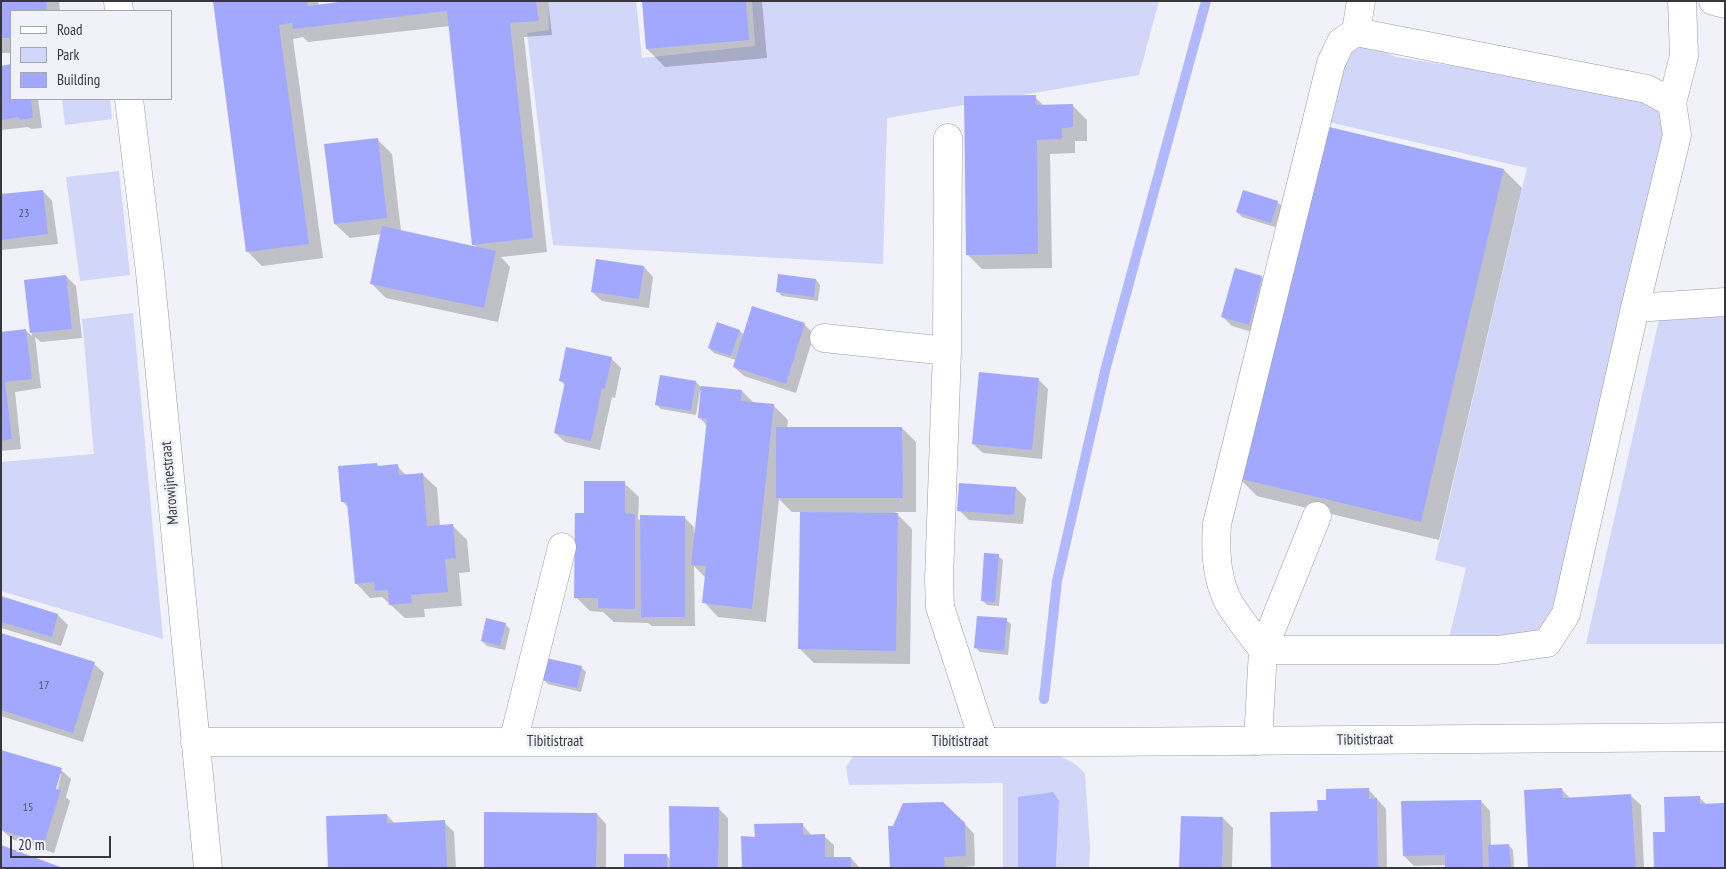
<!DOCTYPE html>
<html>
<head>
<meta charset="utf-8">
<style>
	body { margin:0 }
	#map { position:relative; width:1726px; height:869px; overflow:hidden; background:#f0f1f9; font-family:"PT Sans Narrow",sans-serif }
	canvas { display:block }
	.frame { position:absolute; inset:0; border:2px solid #38383c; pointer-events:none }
	.legend { position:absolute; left:10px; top:10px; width:162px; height:90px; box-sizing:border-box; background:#f0f1f9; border:1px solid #a6a7ad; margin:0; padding:6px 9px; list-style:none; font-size:15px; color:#38383c }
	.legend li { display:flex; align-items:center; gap:10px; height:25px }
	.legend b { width:25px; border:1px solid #a6a7ad }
	.scale { position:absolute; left:10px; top:836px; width:101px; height:22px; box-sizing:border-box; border:2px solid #38383c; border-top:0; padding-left:6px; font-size:15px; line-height:18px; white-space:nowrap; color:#38383c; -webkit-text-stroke:4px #f0f1f9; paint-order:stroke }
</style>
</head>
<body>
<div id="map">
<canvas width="1726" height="869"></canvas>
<div class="frame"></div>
<ul class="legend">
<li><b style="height:6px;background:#fff"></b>Road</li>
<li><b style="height:14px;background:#d2d6f8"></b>Park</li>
<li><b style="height:14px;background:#a2a8fe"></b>Building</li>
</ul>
<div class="scale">20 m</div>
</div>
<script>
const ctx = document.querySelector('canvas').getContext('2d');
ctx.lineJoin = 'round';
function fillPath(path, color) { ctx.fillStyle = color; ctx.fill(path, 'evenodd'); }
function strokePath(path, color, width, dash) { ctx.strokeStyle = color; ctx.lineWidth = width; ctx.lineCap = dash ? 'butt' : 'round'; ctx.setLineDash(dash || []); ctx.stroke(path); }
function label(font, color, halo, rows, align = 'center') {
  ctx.font = font + ' "PT Sans Narrow",sans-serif'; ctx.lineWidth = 5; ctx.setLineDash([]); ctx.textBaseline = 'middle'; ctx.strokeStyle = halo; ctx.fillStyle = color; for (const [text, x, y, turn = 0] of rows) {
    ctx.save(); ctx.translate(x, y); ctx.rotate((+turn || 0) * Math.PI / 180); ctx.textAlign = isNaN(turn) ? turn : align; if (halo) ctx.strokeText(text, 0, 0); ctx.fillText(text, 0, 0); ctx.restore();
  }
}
fillPath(new Path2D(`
	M548 1H636L642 58 755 46 752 1H1159L1139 75 887 118 883 264 553 245 527 33 549 30Z
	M1361 42 1396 57 1644 96 1655 102 1668 120 1561 602 1540 632 1448 643 1466 568 1435 560 1527 168 1320 120 1333 63Z
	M62 99H110L112 119 65 125Z
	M119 171 130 275 80 281 66 177Z
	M133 313 163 639 1 591V462L94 454 82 319Z
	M1725 316V644H1586L1659 320Z
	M1041 752C1060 756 1073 759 1085 774L1090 848 1089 868H1056L1059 801 1018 797V868H1003V783L849 785 846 767 854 755Z`), '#d2d6f8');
fillPath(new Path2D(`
	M1053 792 1059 801 1056 868H1018V797Z`), '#b2b8fe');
fillPath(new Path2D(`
	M1 1H59L60 11H11V53H1Z
	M214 1H318L319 6 358 1H548L552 35 524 37 547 252 501 257 510 267 498 322 386 298 371 283 382 234 350 238 335 224 325 146 377 139 392 154 401 231 477 248 473 244 450 26 308 42 303 37 293 39 323 258 262 266 247 251Z
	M643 1H762L767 58 665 67 647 49Z
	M11 66V99H38L42 128 31 129 28 127 1 130V67Z
	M1035 97 1044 106 1072 105 1087 120V141H1075V153L1050 154 1052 268 982 269 968 255Z
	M1504 170 1522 188 1439 540 1257 496 1239 478Z
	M43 191 52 201 58 244 1 250V196Z
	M1277 202 1282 206 1275 227 1242 217 1237 212Z
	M644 267 653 277 649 308 602 301 592 292Z
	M66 276 76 286 82 338 41 342 35 337 41 388 15 392 21 449 1 451V333L26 331 32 336 25 281Z
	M1262 277 1271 287 1259 334 1232 326 1223 317Z
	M816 280 820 285 818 301 782 296 777 291Z
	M718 323 740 331 744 335 804 324 814 334 796 393 744 376 734 367 736 360 714 353 709 348Z
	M611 358 621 368 615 398 612 397 600 450 565 442 555 433 565 385 560 380Z
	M1038 379 1048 389 1042 459 983 453 973 444Z
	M696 382 702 388 742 391 754 403 774 406 788 420 787 428H902L916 442V512H895L912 529 910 664 814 663 800 649 801 512H792L779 499 766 622 718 617 704 602 706 578 694 566 695 626H652L648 623 614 622 603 612 590 611 576 597 585 514 624 483 639 497 638 519 642 522 684 517 694 527V533H696L707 426 699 417 702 392 700 391 696 415 661 409 656 404Z
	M377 464 380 467 397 466 407 476 422 474 437 488 440 526 452 525 467 540 470 572 459 573 462 606 424 609 425 617 405 618 382 597 370 598 356 583 349 508 342 501Z
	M1016 488 1026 498 1023 524 969 520 959 510Z
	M998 556 1003 560 999 606 987 605 982 600Z
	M1 598 58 615 68 625 61 646 1 628Z
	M1006 620 1011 624 1008 655 980 652 975 647Z
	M505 624 510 629 505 650 487 646 482 641Z
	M1 635 94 664 104 673 83 742 1 716Z
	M581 667 586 672 581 692 548 684 543 679Z
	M61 770 71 779 66 797 70 801 54 853 12 839 2 830ZM59 774H61L56 795H53Z
	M1561 789 1571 799 1631 796 1641 805 1644 868H1529Z
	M1369 790 1386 809 1387 868H1273L1327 801Z
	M1699 797 1707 805 1666 833Z
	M1481 801 1490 811 1491 846 1509 845 1513 850 1514 868H1446V865L1414 866 1404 856Z
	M718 808 728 818V868H625L666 855 671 860Z
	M597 814 606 824V868H485Z
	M387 815 395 824 444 822 454 832 456 868H329Z
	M1223 818 1233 828 1232 868H1181Z
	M964 823 974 834 975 866 953 868H891Z
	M802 824 812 836H824L834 845V858H851L860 868H743L756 838Z`), '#0003');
strokePath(new Path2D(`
	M1044 699 1057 581 1106 367 1206 1`), '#b2b8fe', 10);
fillPath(new Path2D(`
	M1 1H46L47 11H11V38H1Z
	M213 1H307L308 6 347 1H536L539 21 510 23 533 238 472 245 447 11 293 29 292 23 279 25 309 244 246 252Z
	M642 1H746L749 40 646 49Z
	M11 64V99H31L33 118 20 120 19 117 1 120V66Z
	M1036 95V105L1073 104V127L1062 128V139L1037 140 1038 254 966 255 964 96Z
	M1321 125 1504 169 1421 522 1237 478Z
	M378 138 387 218 334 224 324 144Z
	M43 190 48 234 1 240V194Z
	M1243 190 1278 201 1271 223 1236 212Z
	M382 226 496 251 484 308 370 284Z
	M596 259 644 266 639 299 591 292Z
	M1235 268 1262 276 1249 325 1221 317Z
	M778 274 816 279 814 297 776 292Z
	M66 275 72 329 30 333 24 280Z
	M752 306 805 323 786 384 733 367Z
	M717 322 740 330 731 356 708 348Z
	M26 329 32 379 5 382 12 439 1 441V332Z
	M566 347 612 357 605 389 602 388 591 441 554 433 565 382 559 381Z
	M979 372 1039 378 1032 450 972 444Z
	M660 375 696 381 691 411 655 405Z
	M701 386 742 390 741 401 774 404 752 609 702 603 706 566 691 565 707 419 698 418Z
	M776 427H902L903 498H776Z
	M377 463V466L398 464 399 475 423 473 427 526 453 524 456 558 445 559 448 592 411 595 412 603 389 605 388 590 375 591 374 582 355 584 347 502H341L338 466Z
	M584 481H625V513L635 514V609L598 608V598H574L575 513H584Z
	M959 483 1016 487 1014 515 957 511Z
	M800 512 898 513 896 651 798 649Z
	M640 515 685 516V617H641Z
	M984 553 999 554 995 602 981 601Z
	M1 596 58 614 52 637 1 622Z
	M977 616 1007 618 1004 651 974 648Z
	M486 618 506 623 500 646 481 641Z
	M1 633 95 662 73 733 1 710Z
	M546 658 582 666 577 688 542 680Z
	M1 750 62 768 56 789 61 790 44 844 1 830Z
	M1369 788V799L1377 798 1378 868H1271L1270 812 1318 811 1317 800H1326V789Z
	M1562 788 1563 798 1631 794 1636 868H1528L1524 790Z
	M1700 796V804L1723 803 1725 804V868H1654L1653 832H1665L1664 797Z
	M1481 800 1483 868H1445V855L1403 856 1401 801Z
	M943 802 965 823 966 856 944 857 945 868H890L888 826H893L903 803Z
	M669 806 719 807 718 868H670Z
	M484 812 597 813 596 868H484Z
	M387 814V823L445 820 447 868H328L326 816Z
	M1181 816 1223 817 1222 868H1179Z
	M803 823V835L825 834V857H851V868H742L741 836 755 837 754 824Z
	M1509 844 1511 868H1489L1488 845Z
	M1 845 63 868H1Z
	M624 854H667V868H624Z`), '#a2a8fe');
const minor = new Path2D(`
	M118 1 119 11
	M1713 1 1725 4
	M1356 32 1647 89 1672 103 1677 135 1635 308 1566 614 1547 643 1498 650H1263C1252 635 1239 619 1229 603 1216 579 1215 550 1217 524L1331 63 1341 42Z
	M1356 32 1361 1
	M129 99 150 272 208 868
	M1672 103 1684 56 1682 1
	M948 138 947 351 939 579 940 607 984 742
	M1635 308 1725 302
	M824 338 947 351
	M1258 741 1263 650 1317 516
	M195 742H1098L1725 737
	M513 742 562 547`);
strokePath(minor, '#9c9da5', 29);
strokePath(minor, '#fff', 28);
label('12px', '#52546c', null, [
	["23",24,214],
	["17",44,686],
	["15",28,808]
]);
label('15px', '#38383c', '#f0f1f9', [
	["Marowijnestraat",170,483,-95],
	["Tibitistraat",1365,740,-1],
	["Tibitistraat",555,742],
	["Tibitistraat",960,742]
]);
</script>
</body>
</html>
